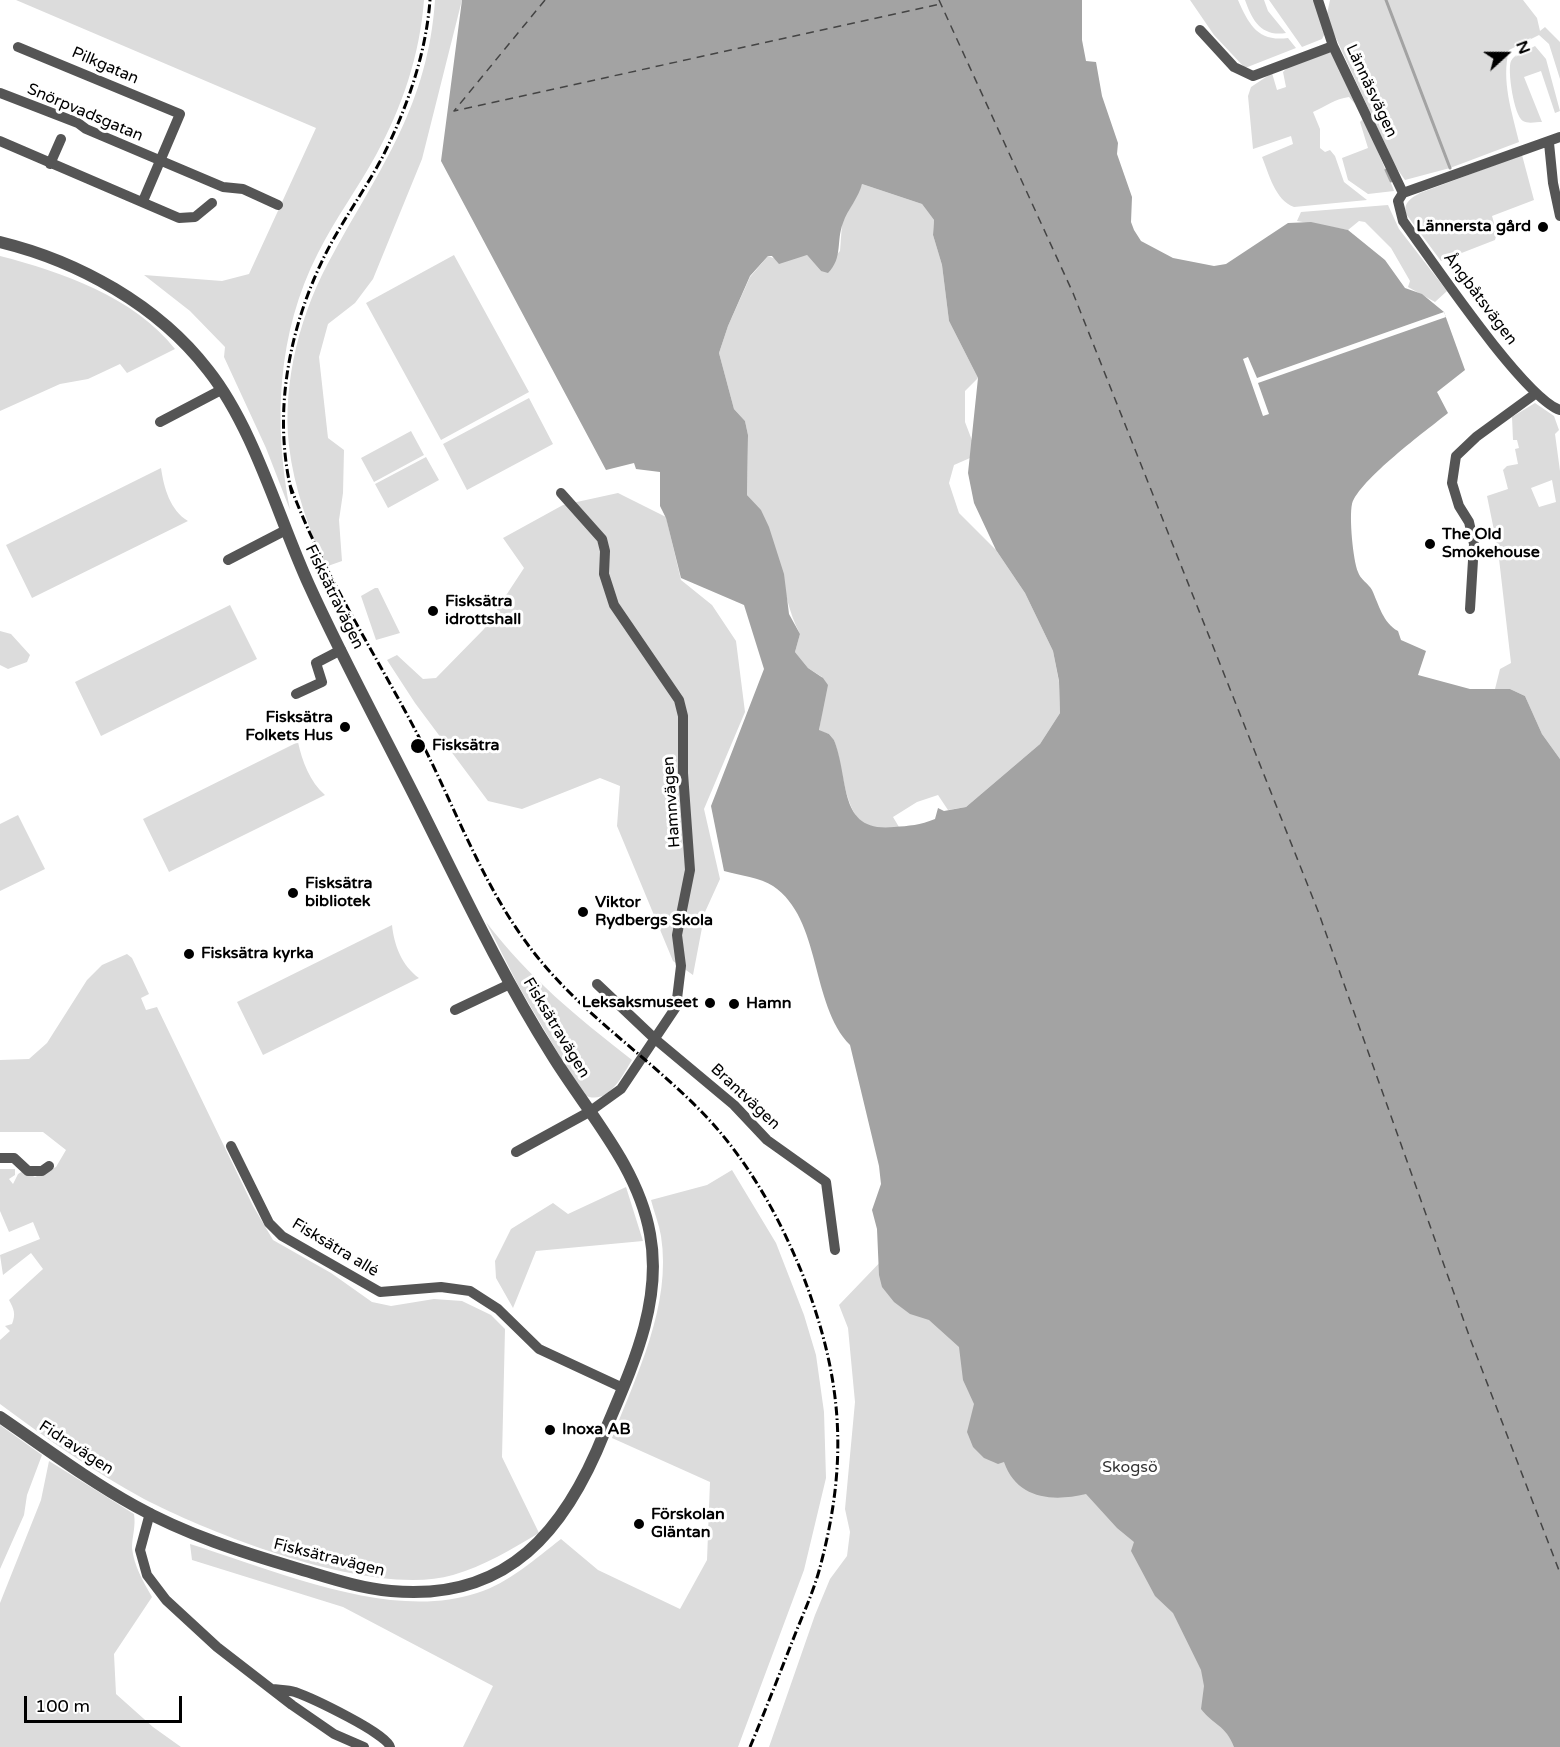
<!DOCTYPE html>
<html>
<head>
<meta charset="utf-8">
<style>
	body { margin:0 }
	#map { position:relative; width:1560px; height:1747px; overflow:hidden; background:#fff; font-family:"Varela Round",sans-serif }
	canvas { display:block }
	.north { position:absolute; left:1476px; top:24px; width:60px; height:60px; -webkit-text-stroke:4px #fff; paint-order:stroke; rotate:69deg; font-size:16px; font-weight:700; line-height:24px; text-align:center; color:#000 }
	.north::after { content:''; display:block; margin:auto; width:21px; height:27px; background:#000; clip-path:polygon(50% 0,100% 100%,50% 72%,0 100%) }
	.scale { position:absolute; left:24px; top:1696px; width:158px; height:27px; box-sizing:border-box; border:3px solid #000; border-top:0; padding-left:8px; font-size:18px; line-height:21px; white-space:nowrap; color:#000; -webkit-text-stroke:4px #fff; paint-order:stroke }
</style>
</head>
<body>
<div id="map">
<canvas width="1560" height="1747"></canvas>
<div class="north">N</div>
<div class="scale">100 m</div>
</div>
<script>
const ctx = document.querySelector('canvas').getContext('2d');
ctx.lineJoin = 'round';
function fillPath(path, color) { ctx.fillStyle = color; ctx.fill(path, 'evenodd'); }
function strokePath(path, color, width, dash) { ctx.strokeStyle = color; ctx.lineWidth = width; ctx.lineCap = dash ? 'butt' : 'round'; ctx.setLineDash(dash || []); ctx.stroke(path); }
function label(font, color, halo, rows, align = 'center') {
  ctx.font = font + ' "Varela Round",sans-serif'; ctx.lineWidth = 6; ctx.setLineDash([]); ctx.textBaseline = 'middle'; ctx.strokeStyle = halo; ctx.fillStyle = color; for (const [text, x, y, turn = 0] of rows) {
    ctx.save(); ctx.translate(x, y); ctx.rotate((+turn || 0) * Math.PI / 180); ctx.textAlign = isNaN(turn) ? turn : align; if (halo) ctx.strokeText(text, 0, 0); ctx.fillText(text, 0, 0); ctx.restore();
  }
}
fillPath(new Path2D(`
	M16 0H424C420 54 402 108 376 155 358 188 335 219 318 253 277 333 273 423 290 510L266 448 224 357 225 347 190 311 144 275 222 281 249 274 316 128Z
	M435 0H462L422 159 373 279 355 303 328 324 319 357 328 438 344 450 343 493 339 520 342 561 325 567C309 528 294 488 289 446 282 381 301 310 333 254 381 167 428 104 435 0Z
	M1190 0H1238C1249 25 1258 42 1288 38L1296 48 1245 68 1214 35Z
	M1245 0H1264L1268 11 1286 33C1261 37 1252 20 1245 0Z
	M1269 0H1316L1325 33 1322 39 1302 47Z
	M1330 0H1523L1537 18 1540 31 1545 27 1560 42V79L1549 44 1539 35 1509 50C1501 81 1512 112 1519 142L1450 168 1405 180 1395 166 1329 23 1327 14Z
	M1535 46 1546 59 1560 111 1555 113 1541 71 1524 77 1542 122C1536 122 1528 124 1523 121 1514 116 1507 69 1511 61 1515 53 1528 50 1535 46Z
	M1325 52 1332 53 1355 104 1349 97C1335 99 1326 106 1313 112L1320 129V148L1325 152 1330 150 1335 156 1344 182 1367 200 1294 207C1275 200 1269 174 1262 157L1293 144 1291 136 1253 149 1248 96 1251 87 1272 73 1277 90 1286 87 1283 72 1288 67Z
	M1364 118 1393 188 1394 191 1368 194 1348 180 1342 158 1368 148 1360 122Z
	M1522 155 1534 200 1492 216 1497 233 1495 240 1441 261 1406 214C1403 203 1411 198 1420 193Z
	M862 184 922 204 934 220 933 235 942 265 949 321 978 378 965 391V422L973 443 970 458 954 465 949 483 959 513 996 550 1025 593 1053 651 1059 682 1060 713 1040 744 966 807 948 810 938 795 917 802 893 817 899 827C892 827 883 830 876 829 843 824 844 766 834 740L829 734 819 731 822 712V677L808 668 795 652 800 634C777 590 783 533 747 495L748 435 745 421 734 409 719 353 728 326 750 277 768 256 776 259 807 255 821 271 840 251 842 224Z
	M1388 205 1399 229 1447 291 1435 302 1408 287 1410 281 1391 248 1365 222 1359 221 1348 230 1297 221 1301 212Z
	M454 255 529 392 441 440 366 303Z
	M0 256C62 272 134 297 175 349L127 373 120 364 88 379 60 384 0 411Z
	M529 398 553 444 467 490 443 444Z
	M1535 403 1554 416 1559 430 1555 434 1560 471V759L1542 734 1525 696 1510 689H1495L1500 669 1511 663 1498 550 1487 496 1508 489 1503 470 1507 466 1518 464 1515 449 1519 448 1517 440H1513L1512 417ZM1552 480 1556 502 1539 507 1531 488Z
	M411 431 424 455 374 482 361 458Z
	M426 457 439 480 388 508 375 484Z
	M161 468C164 488 170 510 188 521L32 598 6 545Z
	M618 493 666 517 681 580 712 605 736 641 745 712 704 809 720 879 705 912 693 975 673 961 617 826 620 786 600 778 522 809 488 801 415 703 387 660 397 655 423 679 436 678 484 629 524 568 503 538 563 505Z
	M375 588H378L400 633 376 640 361 596Z
	M230 605 257 659 101 736 75 682Z
	M0 631 11 634 30 655 27 662 8 669 0 665Z
	M298 742C302 761 310 782 325 795L169 872 143 819Z
	M18 815 45 869 0 891V824Z
	M486 922C530 979 576 1016 632 1060 621 1078 607 1108 582 1094L518 985Z
	M392 925C394 945 402 966 419 978L263 1055 237 1002Z
	M127 954 132 958 149 994 141 998 146 1010 157 1007 253 1206 273 1240 331 1273 372 1302 391 1306 434 1299 462 1301 491 1315 505 1329 502 1457 539 1533C512 1549 484 1566 453 1575 374 1598 216 1536 144 1499 94 1472 46 1438 0 1404V1340L10 1331 5 1326 12 1324C16 1314 14 1309 9 1300L43 1269 31 1253 3 1275 0 1255 40 1239 33 1222 9 1232 0 1211V1169H15V1175L9 1179 13 1184 18 1174 23 1171 35 1177 56 1167 66 1150 43 1132H0V1060L29 1059 47 1043 87 980 102 965Z
	M1053 1082 1551 1747H769L815 1615 830 1579 847 1556 850 1532 845 1509 855 1402 848 1328 839 1305Z
	M732 1170 776 1243 804 1315 816 1355 824 1412 826 1478 804 1570 738 1747H463L493 1686 343 1607 192 1560 190 1544C275 1570 390 1622 477 1593 509 1583 535 1559 561 1539L598 1570 680 1609 707 1560 710 1482 612 1438C636 1376 672 1305 661 1236 659 1224 654 1212 651 1200L707 1185Z
	M626 1187 643 1241 536 1251 513 1308 496 1278 495 1261 511 1229 553 1203 568 1214Z
	M0 1425 42 1455 27 1495 24 1515 0 1569Z
	M49 1461 134 1514C136 1527 132 1536 132 1548 134 1566 143 1581 152 1597L114 1654 116 1694 153 1727 181 1747H0V1603L41 1500Z`), '#dcdcdc');
fillPath(new Path2D(`
	M462 0H1082V40L1086 61 1096 62 1102 96 1118 143 1117 154 1132 197 1131 222 1134 230 1141 241 1173 258 1214 266 1226 264 1288 223 1311 222 1348 230 1385 260 1405 288 1422 294 1444 312 1465 370 1437 392 1448 413C1427 430 1359 480 1352 504 1349 517 1353 560 1358 572 1360 579 1369 584 1372 590 1379 605 1383 623 1398 631L1401 640 1426 651 1418 675 1470 689H1510L1525 696 1542 734 1560 759V1747H1234C1226 1725 1213 1725 1201 1709L1204 1686 1201 1670 1173 1613 1155 1596 1131 1551 1134 1542 1117 1528 1086 1494C1052 1502 1017 1499 1004 1462L998 1464 984 1458 973 1447 967 1432 974 1404 963 1380 959 1347 929 1320 910 1314 894 1302 882 1287 879 1275 877 1229 872 1210 881 1184 879 1166 850 1045C810 1004 822 919 773 886 761 878 739 875 724 871L711 806 764 669 744 605 681 578 666 518 660 506V472L636 469 634 463 606 470 441 161ZM862 184 922 204 934 220 933 235 942 265 949 321 978 378 968 473 974 503 996 550 1025 593 1053 651 1059 681 1060 713 1040 744 966 807 944 811 938 808 935 819C920 825 909 826 894 827 837 833 850 780 834 740L829 734 819 730 828 685 823 678 808 668 795 652 800 634 789 614 784 574 769 527 761 510 747 495 748 435 745 421 734 409 719 353 728 326 750 276 768 256H772L779 264 807 255 821 271 828 273C843 258 836 241 843 223 848 209 859 197 862 184Z`), '#a3a3a3');
fillPath(new Path2D(`
	M1444 312 1446 317 1258 383 1269 414 1263 416 1243 359 1248 357 1257 378Z`), '#fff');
strokePath(new Path2D(`
	M1386 0 1450 168
	M1386 170 1391 181`), '#a3a3a3', 3);
strokePath(new Path2D(`
	M545 0 454 111 940 4
	M939 0 1073 293 1318 911 1471 1341 1560 1573`), '#444', 1.5, [8, 6]);
strokePath(new Path2D(`
	M1318 0 1333 46 1403 193
	M1200 30 1234 67 1253 76 1333 46
	M18 47 180 114 143 201
	M0 93 78 123 86 129 223 187 243 189 278 205
	M0 141 179 218 195 217 212 203
	M1549 143 1553 183 1560 216
	M50 164 61 139
	M1403 193 1398 201 1403 221C1431 259 1523 397 1560 410
	M1403 193 1560 137
	M160 422 221 390
	M228 560 284 531
	M1470 609 1474 544 1469 522 1459 506 1452 483 1456 456 1476 437 1535 394
	M296 694 322 682 316 663 341 650
	M597 984 655 1039 734 1105 767 1140 826 1182 835 1250
	M455 1010 510 984
	M231 1146 269 1223 282 1236 380 1292 441 1287 470 1291 498 1309 539 1349 623 1388
	M516 1152 589 1112 621 1089 676 1007 681 966 677 935 690 870 683 773V716L679 700 614 605 604 574 605 551 602 539 561 493
	M0 1158H14L28 1171H42L49 1166
	M150 1513 140 1550 147 1575 166 1600 217 1647 292 1705 334 1734 364 1747
	M272 1689C279 1690 288 1690 295 1692 312 1698 388 1734 390 1747`), '#555', 10);
strokePath(new Path2D(`
	M0 242C78 261 158 305 208 370 254 428 278 517 309 585 343 660 383 733 420 807 462 891 502 976 552 1055 587 1112 638 1166 650 1234 663 1303 631 1369 605 1431 566 1530 508 1602 391 1591 358 1588 327 1577 296 1568 241 1552 185 1534 135 1506 88 1480 44 1447 0 1417`), '#555', 12);
strokePath(new Path2D(`
	M290 485C324 577 378 657 422 743 458 814 485 891 535 954 586 1019 658 1063 713 1124 752 1168 780 1219 802 1273 843 1379 849 1461 819 1571 813 1592 804 1612 796 1632 781 1670 766 1709 750 1747
	M292 494C272 413 289 328 325 255 342 221 365 190 383 156 407 108 426 54 430 0`), '#000', 3, [9, 3, 1.5, 3]);
for (const [x, y, r, color] of [
	[1543,227,6,"#000"],
	[1430,544,6,"#000"],
	[433,611,6,"#000"],
	[345,727,6,"#000"],
	[418,746,8,"#000"],
	[293,893,6,"#000"],
	[583,912,6,"#000"],
	[189,954,6,"#000"],
	[710,1003,6,"#000"],
	[734,1004,6,"#000"],
	[550,1430,6,"#000"],
	[639,1524,6,"#000"]
]) { const dot = new Path2D(); dot.arc(x, y, r, 0, 2 * Math.PI); ctx.fillStyle = color; ctx.fill(dot); strokePath(dot, '#fff', 2); }
label('16px', '#000', '#fff', [
	["Pilkgatan",105,66,23],
	["Lännäsvägen",1371,91,65],
	["Snörpvadsgatan",85,113,23],
	["Ångbåtsvägen",1480,299,53],
	["Fisksätravägen",334,597,64],
	["Hamnvägen",672,802,-94],
	["Fisksätravägen",556,1028,59],
	["Brantvägen",745,1097,43],
	["Fisksätra allé",335,1248,31],
	["Fidravägen",76,1448,33],
	["Fisksätravägen",329,1558,14]
]);
label('bold 16px', '#000', '#fff', [
	["Lännersta gård",1531,227,"right"],
	["The Old",1442,535],
	["Smokehouse",1442,553],
	["Fisksätra",445,602],
	["idrottshall",445,620],
	["Fisksätra",333,718,"right"],
	["Folkets Hus",333,736,"right"],
	["Fisksätra",432,746],
	["Fisksätra",305,884],
	["bibliotek",305,902],
	["Viktor",595,903],
	["Rydbergs Skola",595,921],
	["Fisksätra kyrka",201,954],
	["Leksaksmuseet",698,1003,"right"],
	["Hamn",746,1004],
	["Inoxa AB",562,1430],
	["Förskolan",651,1515],
	["Gläntan",651,1533]
], 'left');
label('16px', '#333', '#fff', [
	["Skogsö",1130,1468]
]);
</script>
</body>
</html>
